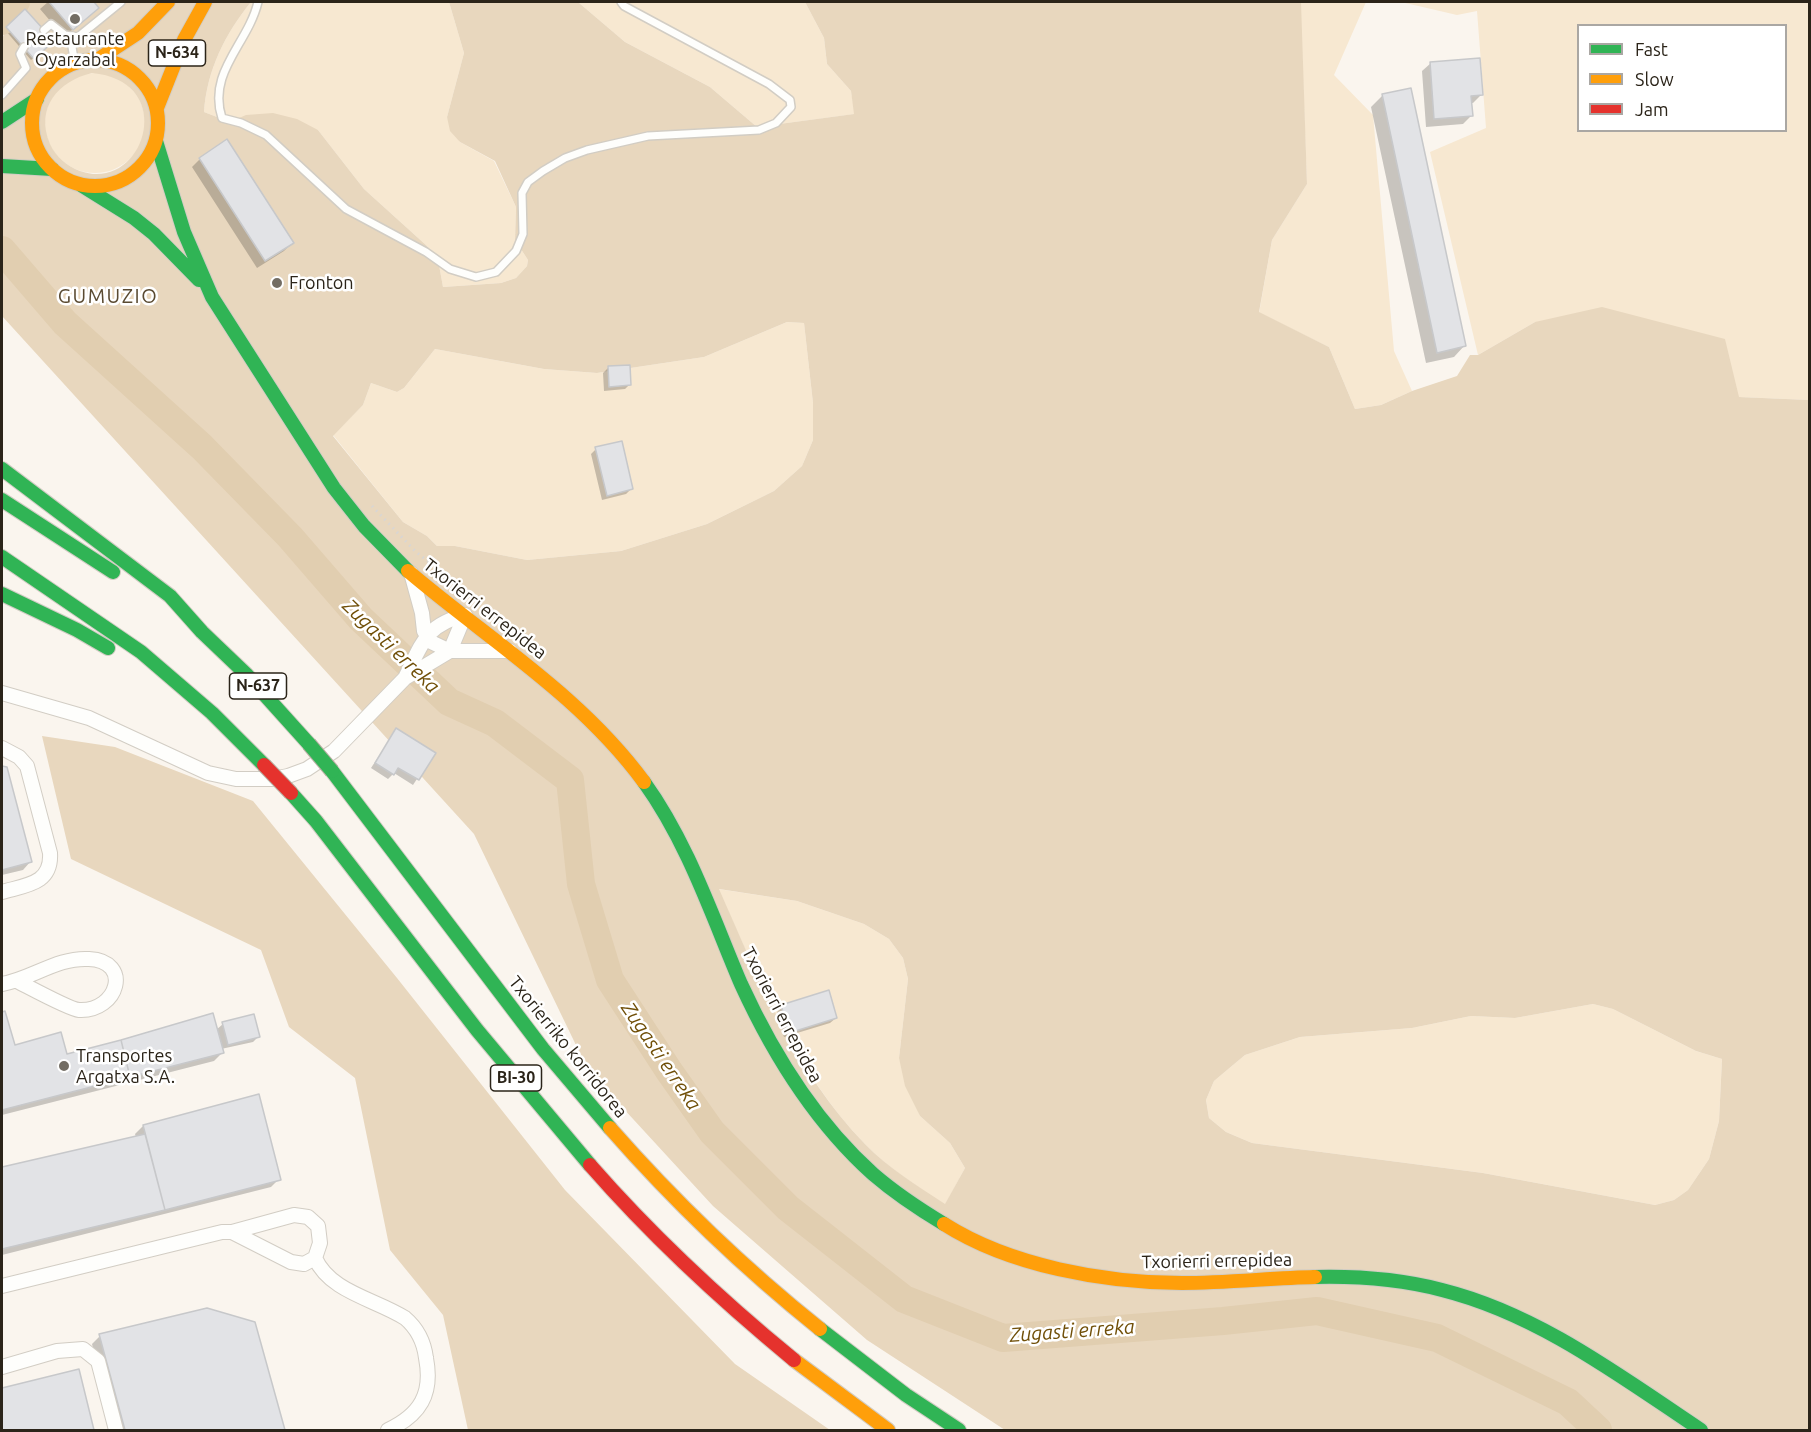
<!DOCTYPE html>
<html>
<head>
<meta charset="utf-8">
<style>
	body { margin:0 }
	#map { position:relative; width:1811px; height:1432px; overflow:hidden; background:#faf5ee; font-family:Ubuntu,sans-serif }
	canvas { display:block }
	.frame { position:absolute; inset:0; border:3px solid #2b2419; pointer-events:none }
	.legend { position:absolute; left:1577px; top:24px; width:210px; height:108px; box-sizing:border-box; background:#fff; border:2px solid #aaa7a3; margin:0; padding:8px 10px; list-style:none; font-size:18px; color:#2b2419 }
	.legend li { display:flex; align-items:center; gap:12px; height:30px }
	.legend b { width:30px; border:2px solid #aaa7a3 }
</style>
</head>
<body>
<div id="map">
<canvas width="1811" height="1432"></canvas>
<div class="frame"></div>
<ul class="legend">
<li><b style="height:8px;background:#30b455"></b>Fast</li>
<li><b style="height:8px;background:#ff9f0a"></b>Slow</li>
<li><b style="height:8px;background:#e5322d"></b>Jam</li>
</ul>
</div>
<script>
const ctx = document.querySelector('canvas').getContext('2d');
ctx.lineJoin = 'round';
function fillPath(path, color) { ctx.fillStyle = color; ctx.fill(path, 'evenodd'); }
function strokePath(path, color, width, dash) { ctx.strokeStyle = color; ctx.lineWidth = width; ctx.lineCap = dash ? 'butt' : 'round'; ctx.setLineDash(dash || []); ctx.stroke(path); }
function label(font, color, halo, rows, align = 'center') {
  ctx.font = font + ' Ubuntu,sans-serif'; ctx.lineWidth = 5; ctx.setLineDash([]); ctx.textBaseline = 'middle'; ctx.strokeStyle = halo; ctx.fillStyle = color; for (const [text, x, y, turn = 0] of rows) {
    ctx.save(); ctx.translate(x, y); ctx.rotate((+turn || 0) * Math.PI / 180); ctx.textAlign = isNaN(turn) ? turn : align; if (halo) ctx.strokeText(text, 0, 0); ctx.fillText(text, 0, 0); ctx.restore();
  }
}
fillPath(new Path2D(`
	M251 2H449L464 53 447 117 460 142 494 161 516 207 515 240 528 260 527 266 516 278 501 283 443 287 439 265 427 246 364 189 318 130 230 122 204 112C207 70 225 34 251 2Z
	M578 2H805L824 38 827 64 851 91 855 114 757 127 710 87 625 42Z
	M1300 2H1366L1334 75 1373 115 1394 351 1412 391 1381 405 1355 409 1329 347 1259 313 1272 240 1307 184Z
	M1401 2H1809V400L1739 397 1535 322 1478 355 1430 152 1486 128 1477 11 1457 15ZM1578 26H1786V130H1578Z
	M45 123a50 50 0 1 1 100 0a50 50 0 1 1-100 0Z
	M787 322 804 323 813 403V440L802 466 774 491 707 524 621 551 527 560 455 546H437L427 536 403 522 333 435 363 405 371 383 397 392 404 388 435 349 544 369 597 373 704 357Z
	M718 889 797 901 864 924 889 939 903 958 908 979 899 1058 920 1116 950 1143 965 1168 945 1205C918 1187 888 1168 865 1144 795 1072 759 978 718 889Z
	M1593 1004 1613 1009 1696 1051 1722 1059 1719 1121 1709 1159 1688 1190 1674 1200 1655 1205 1483 1173 1252 1143 1226 1132 1209 1118 1206 1100 1214 1081 1245 1055 1300 1037 1412 1028 1471 1016 1515 1018Z`), '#f7e8d1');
fillPath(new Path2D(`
	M25 2H251C225 34 207 70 204 112L230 122 246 115 273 113 297 119 318 130 364 189 427 246 439 265 443 287 501 283 516 278 527 266 528 260 515 240 516 207 495 161 460 142 450 131 447 117 464 53 449 2H578L625 42 710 87 757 127 854 114 851 91 827 64 824 38 805 2H1301L1307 184 1272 240 1259 312 1329 347 1355 409 1381 405 1412 391 1457 376 1470 355H1478L1535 322 1602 307 1725 339 1739 397 1809 400V1430H1005L867 1340 713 1206 588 1070 474 834 2 316V40L6 27ZM92 73C180 81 144 194 80 171 67 166 56 157 50 144 35 108 58 81 92 73ZM787 322 804 323 813 403V440L802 466 774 491 707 524 621 551 527 560 455 546H437L427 536 403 522 333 436 363 405 371 383 397 392 404 388 435 349 544 369 597 373 704 357ZM719 889 797 901 864 924 889 939 903 958 908 979 899 1058 905 1086 920 1116 950 1143 965 1168 945 1204C918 1186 888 1168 865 1144 795 1072 759 979 719 889ZM1593 1004 1613 1009 1696 1051 1722 1059 1719 1121 1709 1159 1688 1190 1674 1200 1655 1205 1483 1173 1252 1143 1226 1132 1209 1118 1206 1100 1214 1081 1245 1055 1300 1037 1412 1028 1471 1016 1515 1018Z
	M42 736 115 747 253 801 397 978 565 1190 735 1364 830 1430H468L443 1315 390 1250 355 1078 289 1027 261 950 71 859Z`), '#e8d7be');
fillPath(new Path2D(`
	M48 2H92L97 8 64 37 40 9Z
	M25 12 52 41 31 60 5 30Z
	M1431 63 1481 95 1473 103H1470L1471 116 1463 124 1426 127 1422 71Z
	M1382 96 1465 345 1454 357 1426 363 1371 107Z
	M200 159 292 243 284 251 257 268 192 167Z
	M608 368 630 384 625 389 604 391 603 373Z
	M596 449 631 489 626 494 602 500 591 454Z
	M396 730 434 753 413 785 394 773 388 779 371 768Z
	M2 767 6 768 31 861 23 870 2 875Z
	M782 1007 836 1018 830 1023 784 1037 777 1012Z
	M4 1013 14 1047 66 1056 216 1030 223 1024 258 1037 253 1042 221 1049 222 1053 214 1061 2 1115V1014Z
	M143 1126 279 1179 271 1187 2 1255V1170L136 1137 135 1134Z
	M254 1323 284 1430H115L92 1344 100 1336Z
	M78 1371 93 1430H2V1390Z`), '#0003');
strokePath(new Path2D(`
	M2 21 16 2
	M2 250 65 323 202 447 290 537 361 619 449 702 495 723 570 780 581 884 610 980 669 1071 712 1132 788 1208 904 1299 1003 1338 1223 1321 1317 1311 1437 1338 1568 1402 1598 1430`), '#e1ceb0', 28);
const building = new Path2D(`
	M49 2H94L99 8 73 30Z
	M25 9 54 41 34 59 6 27Z
	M1480 58 1483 95 1471 96 1473 116 1434 119 1430 62Z
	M1411 88 1466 346 1437 353 1382 94Z
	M227 139 294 243 265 261 199 158Z
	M630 365 631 385 609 387 608 366Z
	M622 441 633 489 607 496 595 447Z
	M396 728 436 753 419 780 398 768 394 775 375 763Z
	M2 766 7 767 32 862 2 870Z
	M829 990 837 1018 789 1033 781 1005Z
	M5 1011 15 1045 61 1032 67 1054 121 1040 130 1077 2 1110V1012Z
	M213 1013 224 1053 130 1077 121 1040Z
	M254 1014 260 1037 228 1045 222 1022Z
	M259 1094 281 1180 165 1210 143 1125Z
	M145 1134 165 1210 2 1249V1167Z
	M207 1308 255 1322 285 1430H125L99 1334Z
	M79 1369 94 1430H2V1388Z`);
fillPath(building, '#e2e3e6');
strokePath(building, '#c7c8ca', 1.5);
const lane = new Path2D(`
	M258 2C248 44 207 72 222 118L241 123 266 135 346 209 426 252 450 269 476 277 496 272 516 251 523 234 522 193 528 182 543 171 565 158 587 150 648 136 759 130 776 123 791 107 790 100 769 84 624 6 621 2
	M44 30 51 24 65 35 78 37
	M75 64 72 47 78 37 121 2
	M2 95 26 68 20 54 24 47`);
const street = new Path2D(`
	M411 573 422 613 424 631 431 642 450 651H510
	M405 678C422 644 425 625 465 615
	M2 693 89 718 208 773 236 779H272L288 776 307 769 334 751 405 678 450 651 465 615
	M2 748 19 757 27 766 50 853C52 884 26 885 2 892
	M2 984C32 979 57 957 89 959 133 961 118 1012 79 1010 69 1009 29 987 17 981
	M232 1232 294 1215 308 1217 318 1226 320 1243 315 1258
	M315 1258C330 1292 375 1299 405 1318 418 1329 424 1342 426 1358 433 1394 420 1415 388 1430
	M2 1286 222 1232H232L291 1262 304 1264 315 1258
	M2 1367 57 1351 83 1349 98 1361 116 1430`);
const fast = new Path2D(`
	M2 122 37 99
	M156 141 184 232 212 297 334 488 364 526 408 571
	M2 166 52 169
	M81 185 134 218 154 234 199 280
	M2 469 170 596 202 632 246 674 309 744
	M2 500 113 572
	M2 557 141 652 212 713 264 765
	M2 594 77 630 108 648
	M332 771 543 1049 610 1128
	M644 782C688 843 712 916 741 984 773 1054 815 1122 873 1174 895 1193 919 1209 944 1224
	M291 793 316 821 477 1030 590 1165
	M1315 1277C1358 1276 1400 1279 1442 1290 1538 1314 1620 1376 1701 1430
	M820 1329 906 1395 959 1430`);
const slow = new Path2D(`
	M97 60 138 33 168 2
	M32 123a63 63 0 1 1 126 0a63 63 0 1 1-126 0Z
	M157 108 184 40 205 2
	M408 571C489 640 580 695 644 782
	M610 1128C674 1201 745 1269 820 1329
	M944 1224C1010 1266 1105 1283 1182 1283 1227 1283 1271 1278 1315 1277
	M794 1360 888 1430`);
const jam = new Path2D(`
	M590 1165C652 1236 721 1300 794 1360`);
strokePath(lane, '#d2cdc4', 10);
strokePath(street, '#d2cdc4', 16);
strokePath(fast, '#d2cdc4', 16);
strokePath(slow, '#d2cdc4', 16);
strokePath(jam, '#d2cdc4', 16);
strokePath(new Path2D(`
	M372 506 416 552 501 618`), '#d8d6d4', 3, [1.5, 4.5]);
strokePath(lane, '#fefefc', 7);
strokePath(street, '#fefefc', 14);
strokePath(fast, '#30b455', 14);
strokePath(slow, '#ff9f0a', 14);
strokePath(jam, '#e5322d', 14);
const fastBridge = new Path2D(`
	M309 744 332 771`);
const jamBridge = new Path2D(`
	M264 765 291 793`);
strokePath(fastBridge, '#b7afa2', 16, []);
strokePath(jamBridge, '#b7afa2', 16, []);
strokePath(fastBridge, '#30b455', 14);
strokePath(jamBridge, '#e5322d', 14);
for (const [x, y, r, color] of [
	[75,19,6,"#736d64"],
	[277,283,6,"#736d64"],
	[64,1066,6,"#736d64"]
]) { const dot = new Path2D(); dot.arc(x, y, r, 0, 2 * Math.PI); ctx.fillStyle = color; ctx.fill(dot); strokePath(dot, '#fff', 2); }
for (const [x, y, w] of [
	[177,53,57],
	[258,686,57],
	[516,1078,51]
]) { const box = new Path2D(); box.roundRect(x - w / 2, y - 13, w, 26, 4.5); ctx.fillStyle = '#fff'; ctx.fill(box); strokePath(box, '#2b2419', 1.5); }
label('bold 16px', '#2b2419', null, [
	["N-634",177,53],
	["N-637",258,686],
	["BI-30",516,1078]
]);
label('18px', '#2b2419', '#fff', [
	["Restaurante",75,39,"center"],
	["Oyarzabal",75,60,"center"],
	["Fronton",289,283],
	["Transportes",76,1056],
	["Argatxa S.A.",76,1077]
], 'left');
label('18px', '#2b2419', '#fff', [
	["Txorierri errepidea",485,609,38],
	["Txorierri errepidea",782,1015,62],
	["Txorierriko korridorea",568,1047,51],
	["Txorierri errepidea",1217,1261,-1]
]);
ctx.letterSpacing = '1.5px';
label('20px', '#5a4a31', '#fff', [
	["GUMUZIO",108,296]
]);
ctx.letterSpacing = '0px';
label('italic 20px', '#704f08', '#fff', [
	["Zugasti erreka",391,646,44],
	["Zugasti erreka",661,1056,56],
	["Zugasti erreka",1072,1331,-4]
]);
</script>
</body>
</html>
